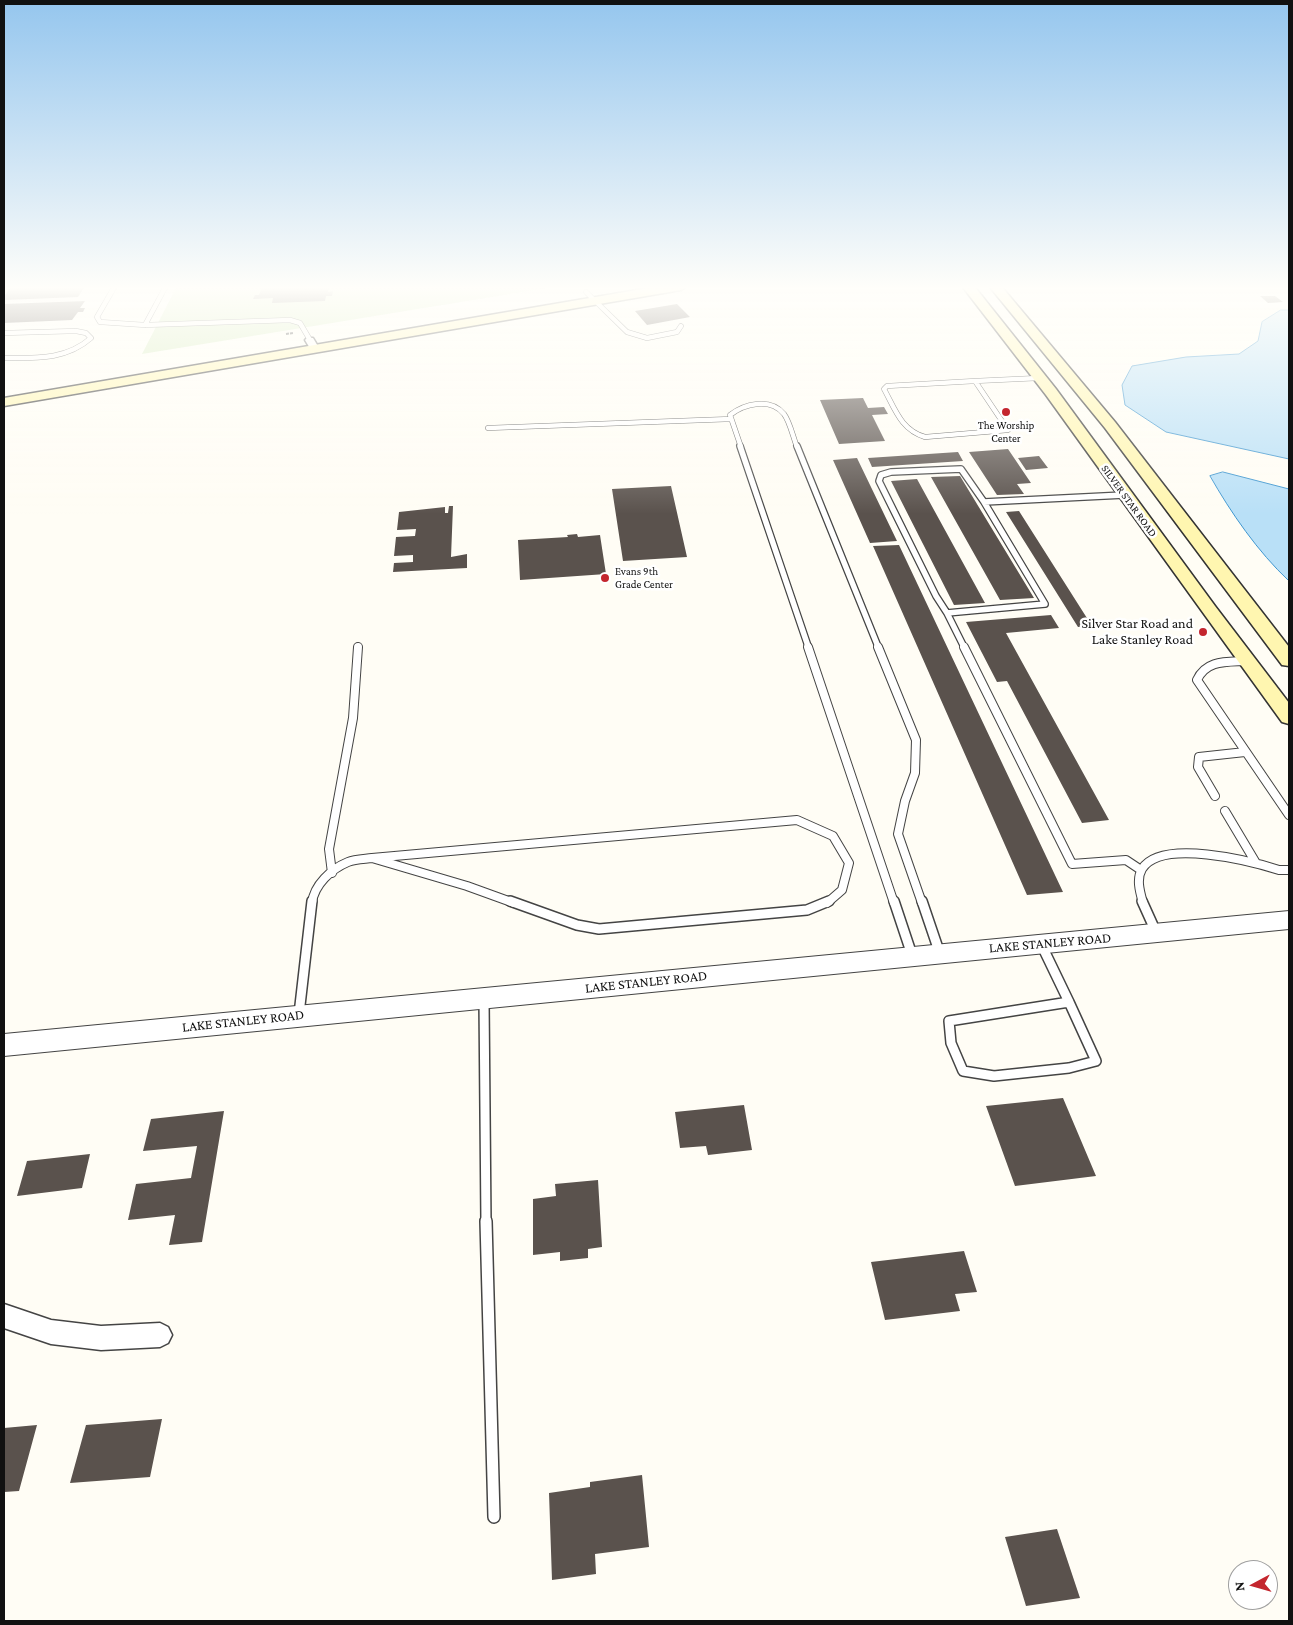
<!DOCTYPE html>
<html>
<head>
<meta charset="utf-8">
<style>
	body { margin:0 }
	#map { position:relative; width:1293px; height:1625px; overflow:hidden; background:#fffdf5; font-family:"Crimson Pro",serif }
	canvas { display:block }
	.frame { position:absolute; inset:0; border:5px solid #111; pointer-events:none }
	.north { position:absolute; left:1228px; top:1560px; width:50px; height:50px; box-sizing:border-box; background:#fff; border:1px solid #a0a0a0; border-radius:50%; rotate:264deg; font-size:14px; font-weight:700; line-height:20px; text-align:center; color:#111 }
	.north::after { content:''; display:block; margin:auto; width:18px; height:22px; background:#c4262e; clip-path:polygon(50% 0,100% 100%,50% 72%,0 100%) }
</style>
</head>
<body>
<div id="map">
<canvas width="1293" height="1625"></canvas>
<div class="frame"></div>
<div class="north">N</div>
</div>
<script>
const ctx = document.querySelector('canvas').getContext('2d');
ctx.lineJoin = 'round';
function fillPath(path, color) { ctx.fillStyle = color; ctx.fill(path, 'evenodd'); }
function strokePath(path, color, width, dash) { ctx.strokeStyle = color; ctx.lineWidth = width; ctx.lineCap = dash ? 'butt' : 'round'; ctx.setLineDash(dash || []); ctx.stroke(path); }
function label(font, color, halo, rows, align = 'center') {
  ctx.font = font + ' "Crimson Pro",serif'; ctx.lineWidth = 5; ctx.setLineDash([]); ctx.textBaseline = 'middle'; ctx.strokeStyle = halo; ctx.fillStyle = color; for (const [text, x, y, turn = 0] of rows) {
    ctx.save(); ctx.translate(x, y); ctx.rotate((+turn || 0) * Math.PI / 180); ctx.textAlign = isNaN(turn) ? turn : align; if (halo) ctx.strokeText(text, 0, 0); ctx.fillText(text, 0, 0); ctx.restore();
  }
}
fillPath(new Path2D(`
	M177 286H559L142 354Z`), '#d5ebbd');
const water = new Path2D(`
	M1281 310H1289V459L1166 432 1125 405 1122 385 1132 366 1186 357 1239 354 1258 341 1262 322Z
	M1223 472 1289 489V581C1258 552 1231 513 1210 476Z`);
fillPath(water, '#b9e0f7');
strokePath(water, '#3f96cf', 1);
fillPath(new Path2D(`
	M12 286H85L78 297 4 300V296Z
	M262 286H329L328 292 333 291 332 296H326L325 301 272 303 273 298 253 299 255 295H259Z
	M1260 296H1275L1283 302 1268 303Z
	M85 301 80 308H85L83 312H78L72 320 4 323V304Z
	M677 304 690 317 647 325 635 311Z
	M863 398 868 408 884 407 888 414 872 415 885 441 839 444 820 400Z
	M1008 449 1031 483 1017 484 1024 494 997 495 969 452Z
	M958 452 963 461 872 467 868 458Z
	M1039 456 1048 468 1026 470 1018 458Z
	M857 458 897 541 870 543 833 460Z
	M960 476 1034 598 1000 600 931 477Z
	M917 479 985 603 954 605 891 481Z
	M671 486 687 557 623 561 612 489Z
	M449 506H453L451 557 467 554V568L393 572 394 563 413 562V555L394 556 396 537 415 536 416 529 397 530 399 512 445 507V513H448Z
	M1019 511 1092 626 1078 627 1006 512Z
	M577 534 578 537 600 535 606 574 520 580 518 540 568 537 567 535Z
	M899 545 1063 892 1027 895 873 546Z
	M1051 615 1059 628 1006 633 1109 820 1082 823 1007 681 997 682 966 622Z
	M1063 1098 1096 1176 1015 1186 986 1106Z
	M744 1105 752 1150 708 1155 706 1146 680 1148 675 1112Z
	M224 1111 202 1242 169 1245 175 1215 128 1220 136 1184 191 1178 197 1146 143 1151 151 1119Z
	M90 1154 82 1188 17 1196 27 1161Z
	M598 1180 602 1247 588 1249V1258L560 1261V1252L533 1255V1199L556 1196 555 1184Z
	M964 1251 977 1292 955 1294 960 1311 885 1320 871 1262Z
	M162 1419 150 1477 70 1483 86 1425Z
	M37 1425 19 1491 4 1492V1428Z
	M642 1475 649 1547 595 1554 596 1574 552 1580 549 1493 590 1487V1482Z
	M1057 1529 1080 1598 1026 1606 1005 1537Z`), '#5a524d');
const serviceFar4 = new Path2D(`
	M115 286 97 317 100 322 145 325 290 320 300 323 310 340
	M586 292 627 332 647 338 677 332 681 326
	M145 325 166 286
	M4 333 76 331 86 333 91 338C66 360 36 358 4 358
	M975 381 1008 430 925 437C901 430 895 409 884 389L887 386Z
	M975 381 1039 378
	M488 428 731 419
	M741 447 730 415C744 404 770 397 784 414 790 422 793 437 797 447`);
const serviceFar3 = new Path2D(`
	M740 446 809 649
	M797 446 879 649
	M947 613 936 596 879 481 881 475 891 472 961 469 984 502
	M965 649 947 613 1045 604 984 502 1124 495`);
const serviceFar2 = new Path2D(`
	M808 647 894 903
	M878 647 916 740 915 773 905 801 898 834 922 903
	M964 647 1072 864 1126 860 1141 870
	M1245 661C1226 662 1206 660 1197 680L1289 815
	M1215 796 1198 767 1199 757 1245 752
	M1225 811 1256 863
	M372 858 467 886 514 903
	M372 858 797 820 833 836 849 863 842 890 827 903
	M332 873 329 849 353 718 358 647
	M312 903C314 885 331 869 348 862 355 859 365 859 372 858
	M1143 903C1140 892 1136 879 1142 869 1161 838 1251 861 1279 870H1289`);
const serviceFar1 = new Path2D(`
	M510 901 577 925 599 929 807 910 829 901
	M894 901 912 955
	M922 901 940 954
	M1142 901 1156 932
	M1042 946 1069 1002
	M484 1000 486 1223
	M1069 1002 1096 1061 1069 1068 994 1076 963 1071 951 1043 949 1021Z
	M299 1014 312 901`);
const service = new Path2D(`
	M486 1221 494 1517`);
const minor = new Path2D(`
	M307 338H313L319 348 317 350H311L305 340Z
	M4 1304 51 1320 101 1326 160 1323 168 1327 172 1335 168 1343 160 1347 101 1350 51 1344 4 1328Z`);
const tertiary = new Path2D(`
	M1289 911V929L4 1056V1034Z`);
const secondary = new Path2D(`
	M660 286H687L681 290 4 406V398Z
	M962 286H974L1056 389 1215 606 1289 703V724L1282 722 1046 395Z
	M989 286H1001L1115 422 1289 647V666L1282 665 1105 428Z`);
strokePath(serviceFar4, '#444', 5.5);
strokePath(serviceFar3, '#444', 8);
strokePath(serviceFar2, '#444', 10);
strokePath(serviceFar1, '#444', 12);
strokePath(service, '#444', 14);
strokePath(minor, '#444', 3);
strokePath(tertiary, '#444', 2);
strokePath(secondary, '#333', 3);
strokePath(new Path2D(`
	M286 334 293 333`), '#333', 2, [3, 1]);
strokePath(serviceFar4, '#fff', 4.5);
strokePath(serviceFar3, '#fff', 5.5);
strokePath(serviceFar2, '#fff', 8);
strokePath(serviceFar1, '#fff', 9);
strokePath(service, '#fff', 11);
fillPath(minor, '#fff');
fillPath(tertiary, '#fff');
fillPath(secondary, '#fff6b0');
const sky = ctx.createLinearGradient(0, 0, 0, 514);
sky.addColorStop(0, '#95c6ee');
sky.addColorStop(0.56, '#fffefa');
sky.addColorStop(1, '#fffefa00');
ctx.fillStyle = sky;
ctx.fillRect(0, 0, 1293, 514);
for (const [x, y, r, color] of [
	[1006,412,5,"#c4262e"],
	[605,578,5,"#c4262e"],
	[1203,632,5,"#c4262e"]
]) { const dot = new Path2D(); dot.arc(x, y, r, 0, 2 * Math.PI); ctx.fillStyle = color; ctx.fill(dot); strokePath(dot, '#fff', 2); }
label('11px', '#111', '#fff', [
	["The Worship",1006,426],
	["Center",1006,439],
	["Evans 9th",615,572,"left"],
	["Grade Center",615,585,"left"]
]);
label('11px', '#111', '#fff', [
	["SILVER STAR ROAD",1129,501,54]
]);
label('14px', '#111', '#fff', [
	["Silver Star Road and",1193,624],
	["Lake Stanley Road",1193,640]
], 'right');
label('14px', '#111', '#fff', [
	["LAKE STANLEY ROAD",1050,943,-5],
	["LAKE STANLEY ROAD",646,982,-6],
	["LAKE STANLEY ROAD",243,1021,-6]
]);
</script>
</body>
</html>
